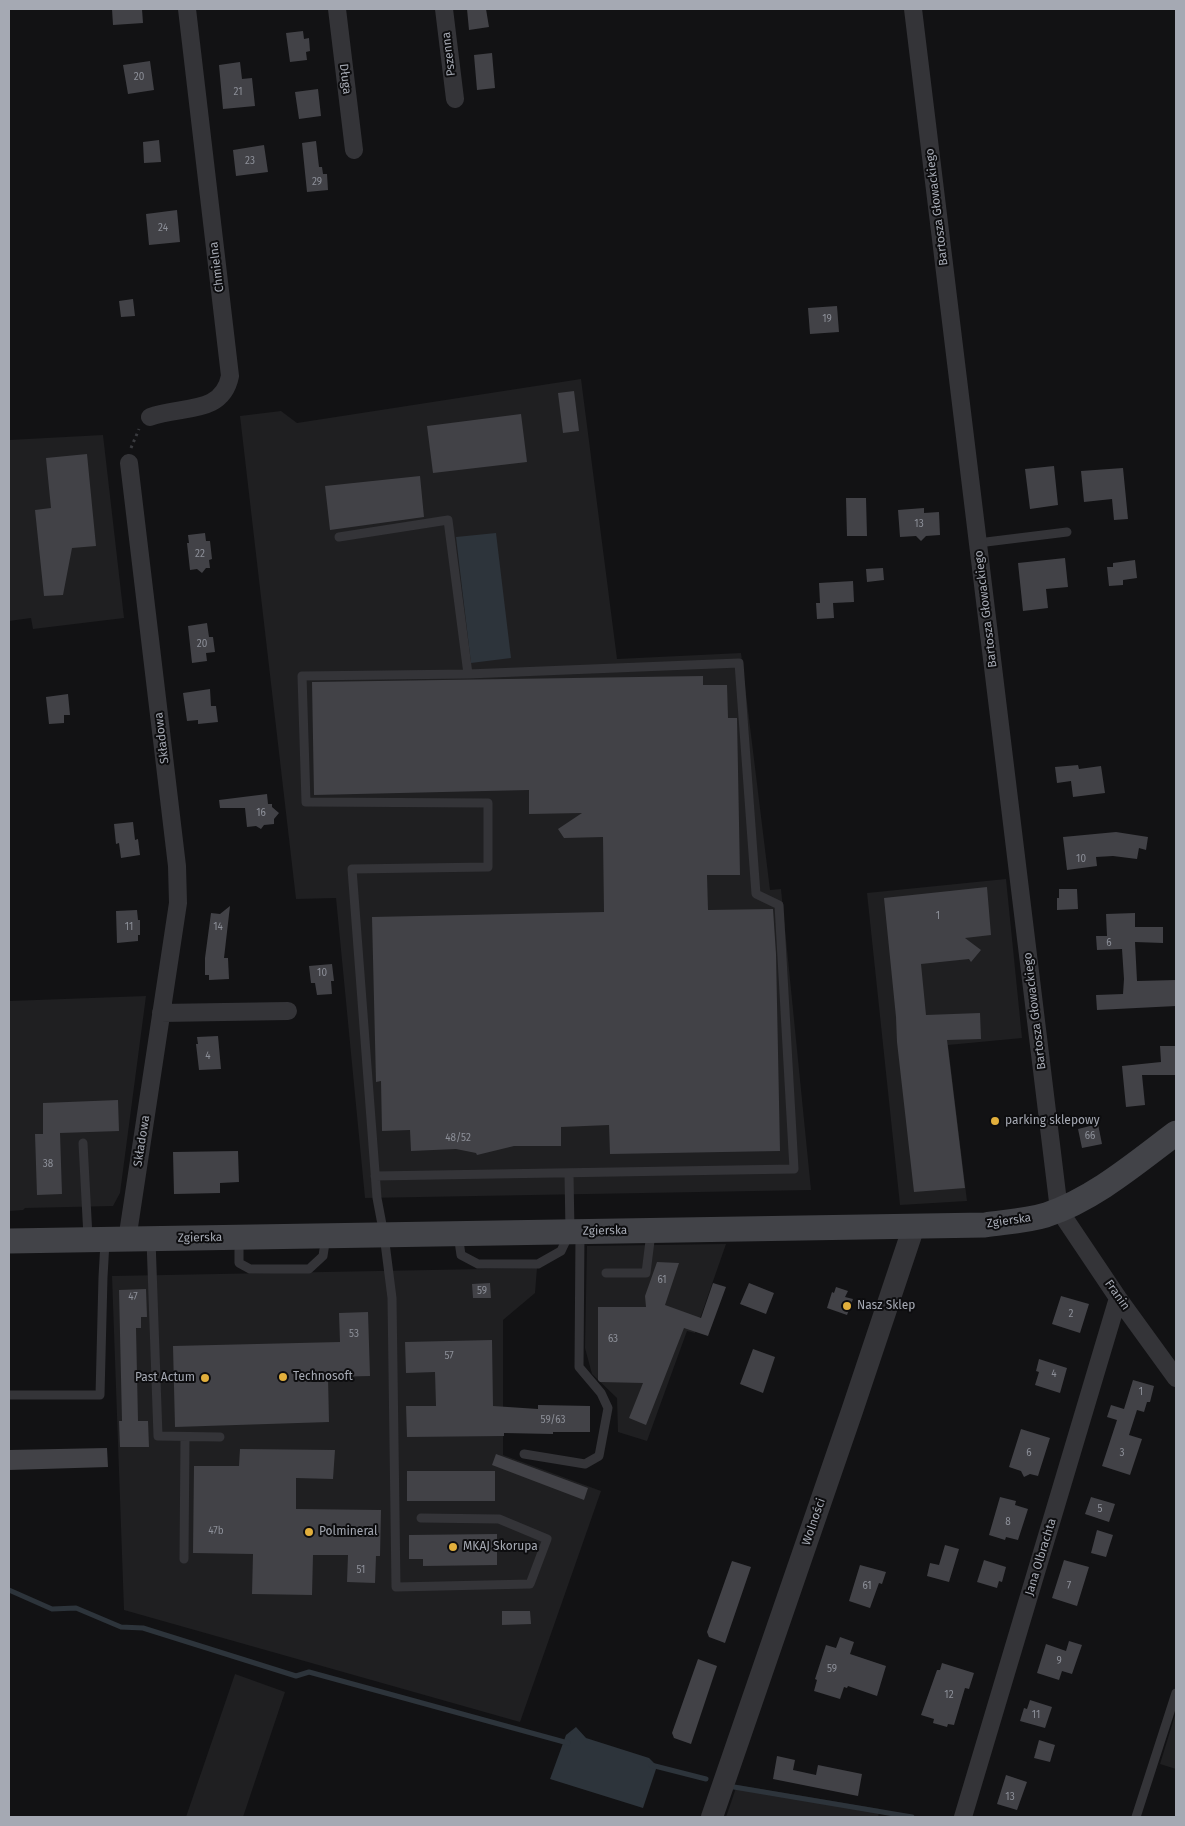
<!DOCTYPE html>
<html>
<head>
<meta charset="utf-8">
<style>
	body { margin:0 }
	#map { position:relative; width:1185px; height:1826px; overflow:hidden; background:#121214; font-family:"Fira Sans",sans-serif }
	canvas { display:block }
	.frame { position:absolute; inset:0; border:10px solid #a5a9b3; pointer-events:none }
</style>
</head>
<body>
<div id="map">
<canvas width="1185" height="1826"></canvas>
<div class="frame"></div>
</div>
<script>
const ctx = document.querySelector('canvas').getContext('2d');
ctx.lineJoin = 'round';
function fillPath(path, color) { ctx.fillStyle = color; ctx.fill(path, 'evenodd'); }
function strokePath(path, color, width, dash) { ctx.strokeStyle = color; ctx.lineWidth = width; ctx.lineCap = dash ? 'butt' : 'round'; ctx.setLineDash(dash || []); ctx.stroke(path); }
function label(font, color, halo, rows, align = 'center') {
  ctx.font = font + ' "Fira Sans",sans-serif'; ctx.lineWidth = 4; ctx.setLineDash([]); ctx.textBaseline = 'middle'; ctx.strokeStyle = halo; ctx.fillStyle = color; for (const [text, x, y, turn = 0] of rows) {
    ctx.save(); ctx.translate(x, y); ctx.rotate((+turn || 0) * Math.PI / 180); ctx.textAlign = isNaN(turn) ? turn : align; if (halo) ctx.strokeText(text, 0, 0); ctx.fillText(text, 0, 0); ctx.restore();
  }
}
fillPath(new Path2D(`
	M581 379 617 659 741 653 770 890 781 889 811 1190 365 1198 336 898 296 899 240 416 281 411 297 423Z
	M103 435 124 618 33 629 31 618 9 621V440Z
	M1006 879 1022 1038 948 1045 967 1201 900 1205 867 893Z
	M146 996 120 1193 113 1206 25 1208 23 1210 9 1211V1001Z
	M726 1244 695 1333 687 1331 647 1441 618 1432 617 1398 592 1374 585 1348 587 1246Z
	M537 1268 535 1293 503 1320V1455L601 1491 520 1722 124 1610 112 1276Z
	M235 1674 285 1692 243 1817H186Z
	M1176 1712V1769L1160 1764Z
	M737 1785 880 1809 878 1817H726Z`), '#1f1f21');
fillPath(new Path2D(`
	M496 533 511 658 471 663 456 537Z
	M576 1727 586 1738 649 1758 657 1766 643 1808 550 1779 566 1735Z`), '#2d343b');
strokePath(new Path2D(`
	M9 1590 52 1609 76 1608 121 1627 143 1628 296 1676 309 1672 568 1743
	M651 1765 706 1779
	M734 1787 912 1817`), '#2d343b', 5);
fillPath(new Path2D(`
	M112 9H142L143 23 113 25Z
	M467 9H486L489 27 469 30Z
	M303 31 304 39 309 38 310 51 306 52 307 60 290 62 286 33Z
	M492 53 495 88 477 90 474 55Z
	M150 61 154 90 128 94 123 65Z
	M240 62 242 79 252 78 255 106 223 109 219 65Z
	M318 89 321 116 299 119 295 92Z
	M159 140 161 162 144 163 143 142Z
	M316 141 319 167H322L323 174H327L328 190 307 192 302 143Z
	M264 145 268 172 236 176 233 150Z
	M177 210 180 242 149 245 146 214Z
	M133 299 135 316 121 317 119 301Z
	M837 306 839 332 810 334 808 308Z
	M574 391 579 431 563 433 558 393Z
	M521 414 527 462 433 473 427 426Z
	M87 454 96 546 72 548 63 595 44 596 35 510 51 508 46 458Z
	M1054 466 1058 505 1030 509 1025 469Z
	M1123 468 1128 519 1114 520 1112 499 1084 502 1081 471Z
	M420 476 424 517 330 530 325 486Z
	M846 498H866L867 536H847Z
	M924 508V513L939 512 940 535 926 536 921 541 916 536 900 537 898 510Z
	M205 533 206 541H210L212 559 209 560 210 568H206L202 573 197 569 190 570 187 543H189L188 535Z
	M1065 558 1068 587 1046 589 1048 608 1023 611 1018 563Z
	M1135 560 1137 578 1123 580V585L1109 586 1107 567H1113V563Z
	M883 568 884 580 867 582 866 569Z
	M853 581 854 602 833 603 834 618 817 619 816 603H820L819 583Z
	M207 623 209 637H213L215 652 206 653 207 661 192 663 188 626Z
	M703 676V685H727L728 718H737L740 875H707L708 910 773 909 776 954 780 1151 610 1154 609 1125 561 1127V1146H514L477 1155 476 1153 456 1149 411 1151 410 1130 382 1131 381 1081 376 1082 372 917 604 912 603 837 564 838 558 829 582 813 529 814V790L314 795 312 682Z
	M210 689 211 706H216L218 722 198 724V720L187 721 183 693Z
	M68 694 70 715H64V723L49 724 46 697Z
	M1078 765 1079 769 1101 766 1105 793 1073 797 1071 781 1057 783 1055 767Z
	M267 794 268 804H272V807L279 813 274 819V824L264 825 261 829 256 826 247 827 245 808H220L219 800Z
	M133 822 135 840 138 839 140 855 121 858 119 843 116 844 114 824Z
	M1116 832 1148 837 1146 850 1139 848 1137 859 1113 856 1096 857 1097 866 1067 870 1063 837Z
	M987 887 991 935 965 938 981 950 971 962 969 959 921 964 926 1015 980 1013 981 1039 947 1040 965 1188 914 1192 897 1042 896 1017 884 898Z
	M1059 889H1077L1078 909 1057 910V898H1059Z
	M230 906 224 958H228L229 979 209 980V975H205V958L211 913 220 914Z
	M137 910 138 920H140V935H138V941L117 943 116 911Z
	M1135 913V927H1163V943L1135 942 1137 981 1176 980V1006L1097 1010 1096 995 1123 994 1124 979 1122 949 1097 950 1096 936H1107L1106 914Z
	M332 964 334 981H331L332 994 317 995 315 983H311L309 966Z
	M218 1036 221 1069 199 1070 196 1044H198L197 1037Z
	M1160 1046H1176V1075H1142L1145 1105 1126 1107 1122 1066 1161 1062Z
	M118 1100 119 1131 60 1133 62 1194 37 1195 35 1134H43V1103Z
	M1098 1124 1102 1144 1082 1148 1078 1129Z
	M238 1151 239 1182 220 1183V1193L174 1194 173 1152Z
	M657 1262 679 1263 665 1305 701 1318 713 1283 726 1287 708 1336 684 1328 646 1425 629 1418 643 1383 600 1382 598 1380V1307H646L645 1296Z
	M490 1283 491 1298H473L472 1284Z
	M749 1283 774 1293 766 1314 740 1304Z
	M836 1287 848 1291 845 1297 853 1299 847 1315 827 1308 832 1292 834 1293Z
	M146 1289 147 1317H141V1328H136L138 1421H148L149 1447H120L119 1421H122L119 1290Z
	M1061 1296 1089 1304 1080 1333 1052 1324Z
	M368 1312 370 1376 328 1377 329 1422 175 1427 173 1346 340 1342 339 1313Z
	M492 1340 493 1406 538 1409V1405L590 1406V1432H553V1434L504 1433V1436L407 1437 406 1406H436L435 1372 406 1373 405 1342Z
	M753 1349 775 1357 763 1393 740 1384Z
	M1039 1359 1067 1368 1060 1393 1035 1385 1039 1372 1036 1371Z
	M1133 1380 1154 1386 1150 1402H1147L1144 1412 1137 1410 1129 1435 1142 1439 1130 1475 1102 1466 1117 1420 1107 1417 1111 1405 1124 1409Z
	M1021 1429 1050 1438 1038 1476 1030 1474 1024 1477 1021 1471 1009 1467Z
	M107 1448 108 1467 9 1470V1450Z
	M240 1449 335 1450 333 1479 296 1478V1509L381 1510 380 1556H376L375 1583 347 1582 348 1555H313L312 1595 252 1594 253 1554 193 1553 194 1466H239Z
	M496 1454 588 1488 584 1500 492 1465Z
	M407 1471H495V1501H407Z
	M1000 1497 1016 1501 1015 1505 1028 1509 1018 1540 1006 1537 1005 1540 989 1535Z
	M1091 1497 1115 1504 1109 1522 1085 1514Z
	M1097 1530 1113 1535 1106 1557 1091 1553Z
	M497 1534V1565L423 1566V1559H409V1535Z
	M945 1545 959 1549 949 1582 927 1576 930 1563 939 1565Z
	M984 1560 1006 1567 1002 1582 999 1581 997 1588 977 1582Z
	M1064 1560 1089 1567 1077 1606 1052 1598Z
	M732 1561 751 1567 725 1643 709 1637 707 1632Z
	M860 1565 886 1572 882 1584 879 1583 870 1608 849 1601Z
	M502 1611H530L531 1624 502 1625Z
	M840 1637 854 1642 850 1654 886 1666 877 1696 848 1686 847 1688 844 1687 840 1699 814 1691 817 1680 815 1679 826 1645 836 1648Z
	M1069 1641 1082 1645 1072 1674 1062 1671 1059 1680 1037 1673 1046 1644 1066 1651Z
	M698 1659 717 1666 691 1744 674 1738 672 1733Z
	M942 1663 974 1673 969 1689 965 1688 954 1725 948 1724 947 1727 933 1723 934 1719 921 1715 937 1670H940Z
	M1030 1700 1052 1707 1045 1728 1020 1721 1024 1708 1027 1709Z
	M1039 1740 1055 1745 1050 1762 1034 1758Z
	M777 1756 795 1760 793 1770 816 1775 818 1765 862 1774 858 1796 773 1779Z
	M1006 1775 1027 1782 1017 1810 997 1804Z`), '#424247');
strokePath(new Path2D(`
	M131 448 139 429`), '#3a3b3f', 3, [2.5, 4]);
strokePath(new Path2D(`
	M339 537 448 520 468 674 302 676 306 802 488 803V867L352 869 377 1198 384 1235 392 1298 396 1587 530 1584 547 1539 499 1519 421 1518
	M978 543 1067 532
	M83 1143 88 1237
	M375 1176 794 1169 779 905 756 894 739 663 468 674
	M458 1234 461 1255 478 1264H538L561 1251 570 1232 569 1173
	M239 1239V1263L250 1269H309L323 1256 326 1236
	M151 1240 158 1436 220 1437
	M606 1273H646L651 1233
	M9 1395H100L103 1277 105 1242
	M524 1454 585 1464 599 1456 608 1408 601 1393 579 1367 580 1234
	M184 1559 185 1437
	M1136 1817 1176 1693`), '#343438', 9);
strokePath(new Path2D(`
	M337 9 354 150
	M444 9 455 99
	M913 9 1059 1210 1118 1298 1176 1378
	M150 417C180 405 222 416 230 376L187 9
	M161 1013 288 1011
	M127 1240 178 903 177 866 129 463
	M963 1817 1118 1298`), '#343438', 18);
strokePath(new Path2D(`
	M712 1817 852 1411 914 1226`), '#343438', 22);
strokePath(new Path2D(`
	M9 1241 985 1225C1005 1222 1026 1221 1046 1215 1094 1199 1136 1163 1176 1133`), '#424348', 25);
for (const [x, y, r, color] of [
	[995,1121,5,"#e2af3c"],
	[847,1306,5,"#e2af3c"],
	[283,1377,5,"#e2af3c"],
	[205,1378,5,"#e2af3c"],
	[309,1532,5,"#e2af3c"],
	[453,1547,5,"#e2af3c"]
]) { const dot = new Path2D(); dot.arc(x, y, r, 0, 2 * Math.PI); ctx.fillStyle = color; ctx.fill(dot); strokePath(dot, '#0d0d0f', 2); }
label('10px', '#8c8f98', null, [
	["20",139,77],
	["21",238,92],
	["23",250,161],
	["29",317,182],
	["24",163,228],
	["19",827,319],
	["13",919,524],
	["22",200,554],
	["20",202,644],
	["16",261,813],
	["10",1081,859],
	["1",938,916],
	["11",129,927],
	["14",218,927],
	["6",1109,943],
	["10",322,973],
	["4",208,1056],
	["66",1090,1136],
	["48/52",458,1138],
	["38",48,1164],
	["61",662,1280],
	["59",482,1291],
	["47",133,1297],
	["2",1071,1314],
	["53",354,1334],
	["63",613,1339],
	["57",449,1356],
	["4",1054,1374],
	["1",1141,1392],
	["59/63",553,1420],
	["6",1029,1453],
	["3",1122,1453],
	["5",1100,1509],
	["8",1008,1522],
	["47b",216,1531],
	["51",361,1570],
	["61",867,1586],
	["7",1069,1586],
	["9",1059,1661],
	["59",832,1669],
	["12",949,1695],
	["11",1036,1715],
	["13",1010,1797]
]);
label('12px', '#a5a9b3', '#0d0d0f', [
	["Pszenna",449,54,-97],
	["Długa",345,79,83],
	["Bartosza Głowackiego",937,207,-97],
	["Chmielna",217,267,-97],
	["Bartosza Głowackiego",986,609,-97],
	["Składowa",162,738,-97],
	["Bartosza Głowackiego",1035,1011,-97],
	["Składowa",142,1141,-81],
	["Zgierska",1009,1221,-8],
	["Zgierska",605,1231,-1],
	["Zgierska",200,1238,-1],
	["Franin",1117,1295,55],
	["Wolności",814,1522,-71],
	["Jana Olbrachta",1041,1557,-73]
]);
label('12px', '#a5a9b3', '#0d0d0f', [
	["parking sklepowy",1005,1121],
	["Nasz Sklep",857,1306],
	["Technosoft",293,1377],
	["Past Actum",195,1378,"right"],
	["Polmineral",319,1532],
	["MKAJ Skorupa",463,1547]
], 'left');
</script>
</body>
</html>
